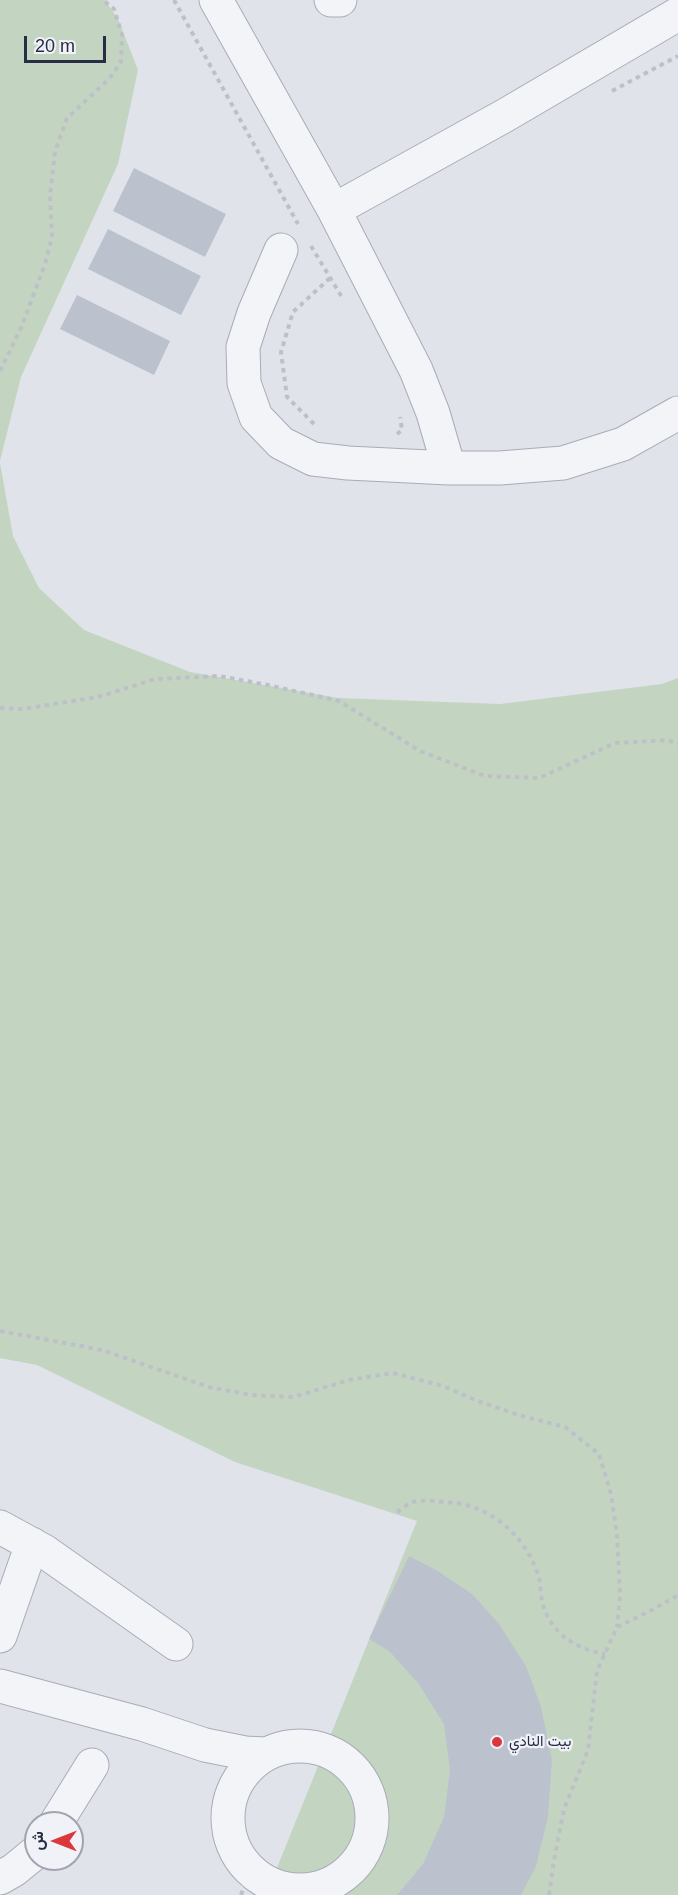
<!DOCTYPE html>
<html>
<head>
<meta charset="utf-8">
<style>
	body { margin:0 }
	#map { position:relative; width:678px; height:1895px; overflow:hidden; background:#e0e3ea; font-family:Arial,Vazirmatn,sans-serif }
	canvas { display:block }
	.north { position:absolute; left:24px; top:1811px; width:60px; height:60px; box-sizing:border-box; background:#f0f2f8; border:2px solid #a0a3b0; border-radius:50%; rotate:270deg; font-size:16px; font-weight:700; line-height:24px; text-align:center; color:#272d44 }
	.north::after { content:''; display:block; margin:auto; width:21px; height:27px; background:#dc383c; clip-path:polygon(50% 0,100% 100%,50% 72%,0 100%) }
	.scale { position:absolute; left:24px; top:36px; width:82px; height:27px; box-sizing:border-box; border:3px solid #272d44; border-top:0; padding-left:8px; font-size:18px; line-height:21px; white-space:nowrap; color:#272d44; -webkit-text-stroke:4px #f0f2f8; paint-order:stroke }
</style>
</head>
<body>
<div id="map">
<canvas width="678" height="1895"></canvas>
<div class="north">ش</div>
<div class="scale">20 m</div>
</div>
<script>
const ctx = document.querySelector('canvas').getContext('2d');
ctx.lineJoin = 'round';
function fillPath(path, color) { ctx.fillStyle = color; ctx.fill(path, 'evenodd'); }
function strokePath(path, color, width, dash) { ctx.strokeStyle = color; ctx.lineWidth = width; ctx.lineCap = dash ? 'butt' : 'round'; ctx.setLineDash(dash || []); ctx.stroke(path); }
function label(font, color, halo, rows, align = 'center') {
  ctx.font = font + ' Arial,Vazirmatn,sans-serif'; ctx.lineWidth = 4.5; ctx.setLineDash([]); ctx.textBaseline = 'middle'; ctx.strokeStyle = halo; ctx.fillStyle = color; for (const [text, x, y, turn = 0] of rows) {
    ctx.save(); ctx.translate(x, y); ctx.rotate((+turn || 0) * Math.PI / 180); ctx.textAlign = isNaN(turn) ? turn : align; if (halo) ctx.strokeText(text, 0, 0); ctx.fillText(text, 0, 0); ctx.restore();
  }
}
fillPath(new Path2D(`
	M0 0H105L118 19 138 70 118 164 21 377 0 461Z
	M0 463 13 536 39 588 84 630 190 672 338 698 500 704 662 684 678 678V1895H266L417 1521 235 1462 37 1365 0 1358Z`), '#c3d5c0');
fillPath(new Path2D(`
	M134 168 226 214 205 257 113 211Z
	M108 229 201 276 181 315 88 269Z
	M77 295 170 341 154 375 60 329Z
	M409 1556 436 1570 472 1594 499 1624 526 1666 541 1707 552 1760 548 1817 536 1866 521 1895H397L423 1864 444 1817 450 1770 444 1724 418 1683 389 1651 369 1639Z`), '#bcc1ce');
const minor = new Path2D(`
	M216 0 334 210 416 370 433 413 449 468
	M331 0H340
	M334 210 504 116 678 14
	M281 250 254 313 243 347 244 383 256 417 281 443 313 459 348 463 449 468H500L563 463 623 444 678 413
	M0 1527 44 1551 176 1644
	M0 1636 32 1544
	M0 1686 142 1724 205 1745 245 1753 265 1754
	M228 1818a72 72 0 1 1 144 0a72 72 0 1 1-144 0Z
	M56 1823 92 1765
	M0 1878 14 1870 36 1852`);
strokePath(minor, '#a8acb8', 35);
strokePath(new Path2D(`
	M174 0 298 224
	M612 91 678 56
	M311 246 343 299
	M0 371 21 328 45 264 52 237 50 196 55 152 67 118 109 79 121 62 122 35 114 9 103 0
	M314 424 287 397 281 352 293 312 330 278
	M397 434 402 430 400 417
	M0 708 23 709 98 697 155 679 219 676 268 685 339 701 420 751 485 776 539 778 615 743 668 740 678 744
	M0 1331 102 1350 209 1387 251 1395 293 1397 349 1380 393 1373 443 1386 480 1402 522 1416 565 1427 599 1454 611 1494 617 1535 620 1595 617 1627
	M397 1512C402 1509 407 1504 413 1502 421 1499 444 1502 454 1503 493 1507 525 1537 538 1574 541 1582 540 1592 542 1601 549 1632 575 1649 605 1654
	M241 1895 250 1870
	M549 1895 554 1860 564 1809 588 1750 597 1671 617 1627 652 1610 678 1595`), '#bec0c9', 4, [4.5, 4.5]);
strokePath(minor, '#f3f4f8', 33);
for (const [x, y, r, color] of [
	[497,1742,6,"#dc383c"]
]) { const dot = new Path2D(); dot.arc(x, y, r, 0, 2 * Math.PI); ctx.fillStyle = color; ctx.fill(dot); strokePath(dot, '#f0f2f8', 2); }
label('15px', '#272d44', '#f0f2f8', [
	["بيت النادي",509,1742]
], 'left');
</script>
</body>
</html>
